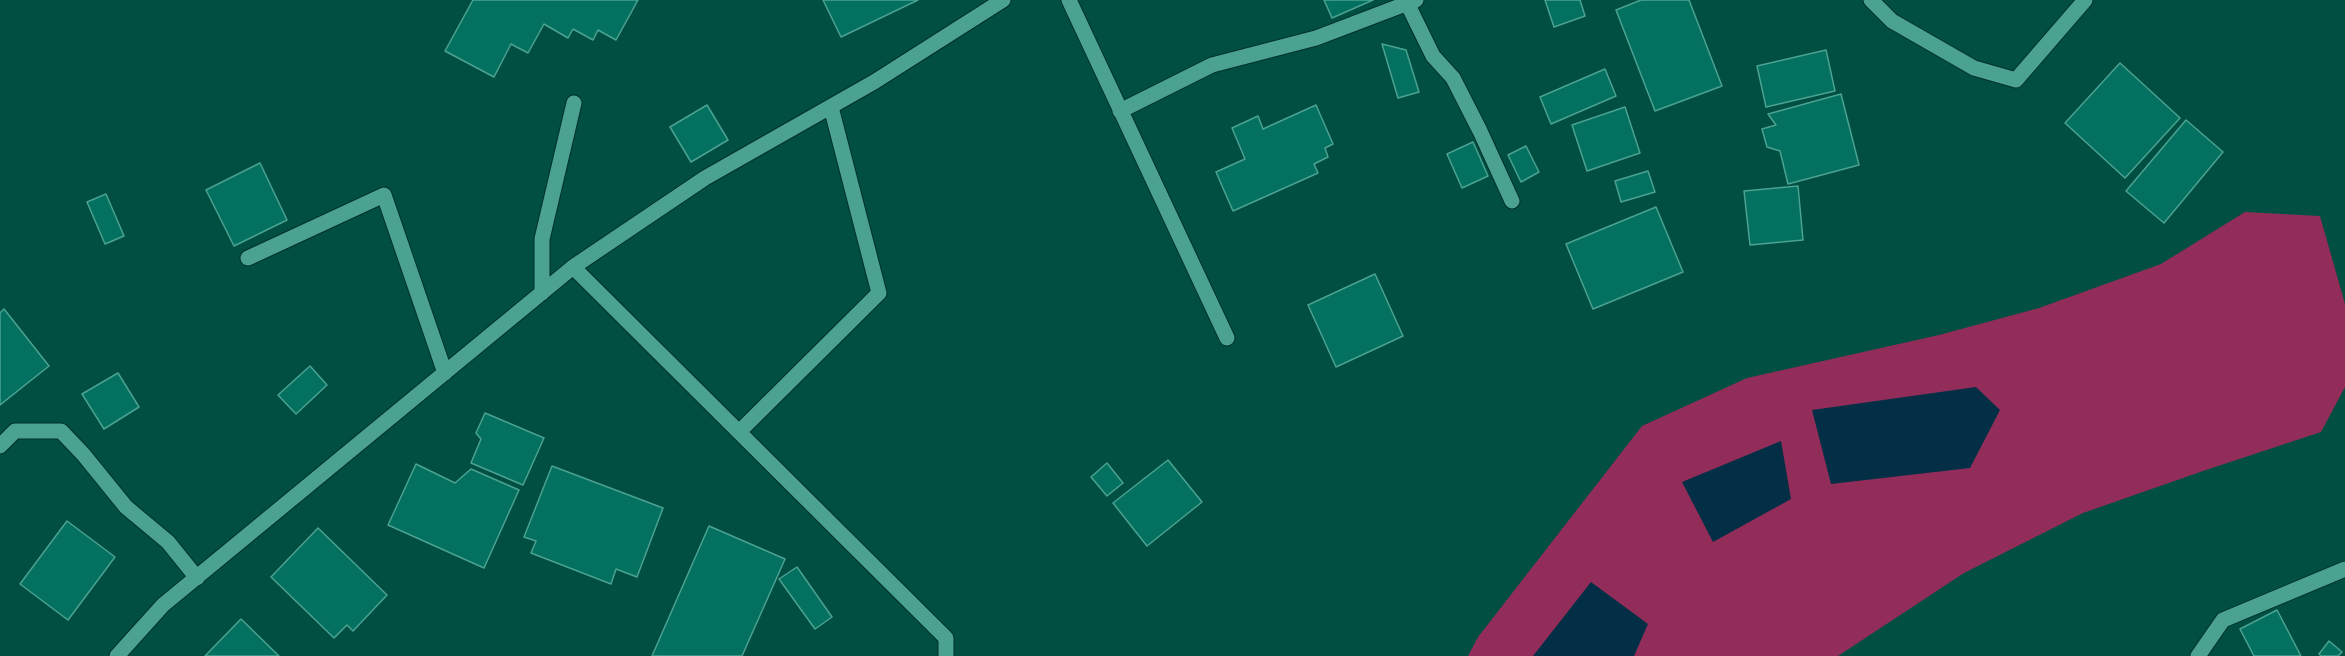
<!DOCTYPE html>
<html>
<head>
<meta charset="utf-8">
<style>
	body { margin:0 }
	canvas { display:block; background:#004f42 }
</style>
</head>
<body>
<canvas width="2345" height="656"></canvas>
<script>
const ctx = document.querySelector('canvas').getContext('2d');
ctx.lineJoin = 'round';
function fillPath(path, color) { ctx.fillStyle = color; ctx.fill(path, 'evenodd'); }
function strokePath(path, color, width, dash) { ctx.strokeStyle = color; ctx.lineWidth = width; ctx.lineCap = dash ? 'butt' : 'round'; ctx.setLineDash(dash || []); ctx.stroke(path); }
fillPath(new Path2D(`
	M2245 212 2320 216 2345 304V387L2321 432 2203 471 2083 513 1964 573 1838 656H1468L1478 637 1642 426 1747 378 1939 335 2039 308 2161 264Z`), '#912d58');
fillPath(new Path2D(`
	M1976 387 2000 410 1970 468 1831 484 1812 410Z
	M1781 441 1791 499 1713 542 1682 482Z
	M1591 582 1648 624 1634 656H1533Z`), '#032f46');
const building = new Path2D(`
	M473 0H638L616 40 598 30 593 40 573 29 568 38 544 24 528 53 511 44 494 77 445 51Z
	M823 0H918L841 37Z
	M1324 0H1373L1332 18Z
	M1545 0H1580L1585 16 1554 27Z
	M1641 0H1689L1722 86 1655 111 1616 10Z
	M1382 44 1406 50 1419 92 1398 98Z
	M1826 50 1835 91 1766 107 1757 66Z
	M2120 63 2180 118 2125 178 2065 123Z
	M1605 69 1616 96 1551 124 1540 97Z
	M1841 94 1859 165 1788 184 1780 151 1767 147 1762 129 1776 125 1768 114Z
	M707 105 728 140 691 162 670 127Z
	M1316 105 1333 144 1325 148 1328 157 1314 164 1318 173 1233 211 1216 172 1245 159 1232 128 1258 116 1263 129Z
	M1625 107 1640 153 1587 171 1572 125Z
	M2186 120 2223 152 2164 223 2126 191Z
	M1473 142 1488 176 1462 188 1447 154Z
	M1526 146 1539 172 1521 182 1508 155Z
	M260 163 287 220 234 246 206 190Z
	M1648 171 1655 192 1621 202 1615 181Z
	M1798 186 1803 240 1750 245 1744 191Z
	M106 194 124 236 105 244 87 202Z
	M1656 207 1683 272 1593 309 1566 244Z
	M1375 274 1403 336 1336 367 1308 305Z
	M4 309 49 366 0 405V313Z
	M310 366 327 385 296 414 278 395Z
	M118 373 139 407 104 429 82 394Z
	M485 413 544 438 523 485 471 463 481 439 476 433Z
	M1168 460 1202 502 1147 546 1113 503Z
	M1107 463 1123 483 1107 496 1091 477Z
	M416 464 455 483 471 469 519 490 484 568 388 525Z
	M552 466 663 508 637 577 616 569 611 584 531 553 536 541 524 537Z
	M67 521 115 557 68 620 20 584Z
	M709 526 785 559 742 656H652Z
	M318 528 387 595 353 631 347 625 334 638 271 577Z
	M797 567 832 617 815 629 779 579Z
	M2277 610 2301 656H2254L2240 629Z
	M241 619 279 656H205Z
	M2329 641 2342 652 2338 656H2321L2319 654Z`);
fillPath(building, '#047060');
strokePath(building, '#4ba290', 1.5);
const street = new Path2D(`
	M1069 0 1227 338
	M1871 0 1892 21 1974 68 2016 80 2085 0
	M1407 3 1433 56 1453 78 1480 131 1512 201
	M1120 111 1212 65 1316 38 1416 0
	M248 258 384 195 445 373
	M573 267 946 638V656
	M542 293V239L574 103
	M739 432 879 293 831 107
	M0 446 15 431H61L83 454 126 507 168 542 197 578
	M117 656 163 605 573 267 705 178 874 82 1003 0
	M2198 656 2223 620 2345 569`);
strokePath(street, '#003129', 17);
strokePath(street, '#4ba290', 15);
</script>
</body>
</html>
